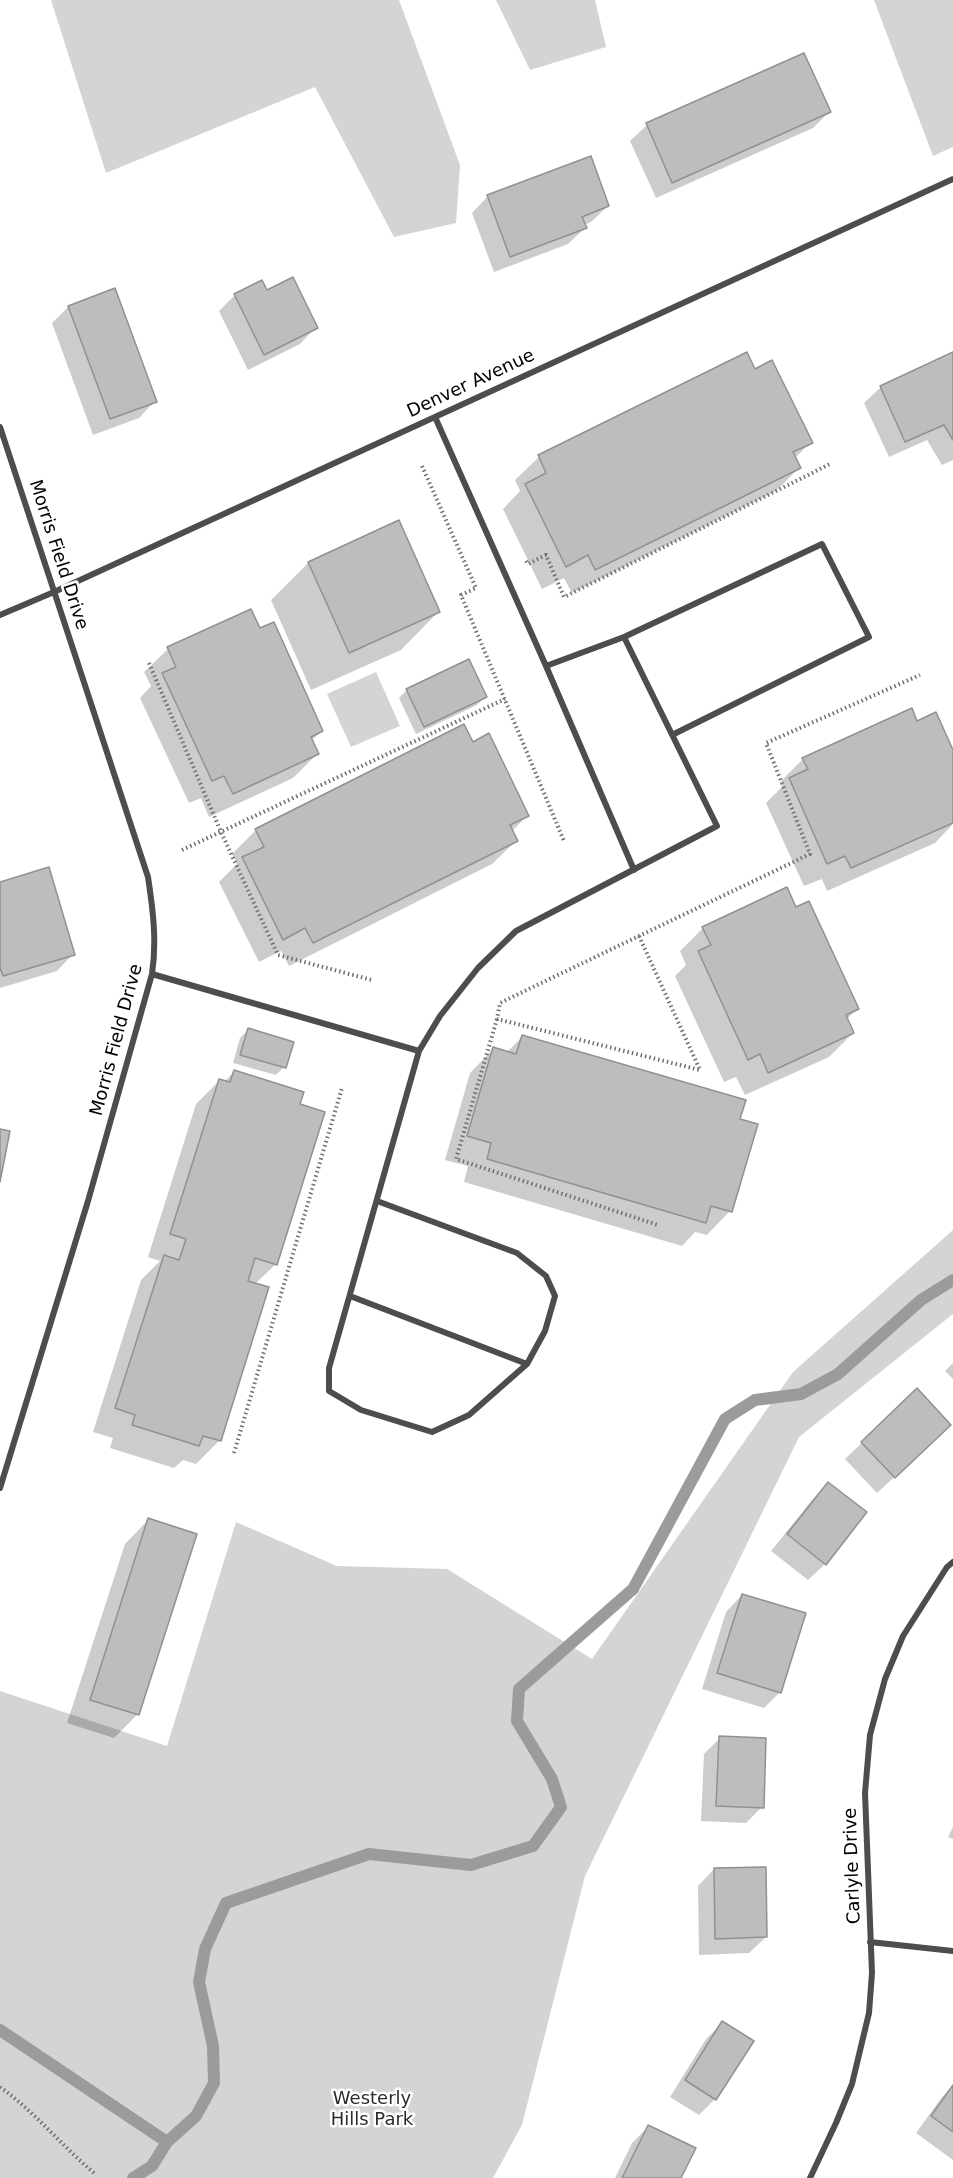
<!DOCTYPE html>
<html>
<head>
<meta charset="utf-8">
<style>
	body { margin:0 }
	canvas { display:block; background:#fff }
</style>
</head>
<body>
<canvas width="953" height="2178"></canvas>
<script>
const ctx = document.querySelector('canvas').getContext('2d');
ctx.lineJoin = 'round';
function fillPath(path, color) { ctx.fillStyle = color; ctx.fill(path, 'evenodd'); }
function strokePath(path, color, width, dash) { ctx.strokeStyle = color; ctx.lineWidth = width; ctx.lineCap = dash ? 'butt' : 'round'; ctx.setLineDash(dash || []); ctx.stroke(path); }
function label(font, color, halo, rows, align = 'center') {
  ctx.font = font + ' "DejaVu Sans",sans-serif'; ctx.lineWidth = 5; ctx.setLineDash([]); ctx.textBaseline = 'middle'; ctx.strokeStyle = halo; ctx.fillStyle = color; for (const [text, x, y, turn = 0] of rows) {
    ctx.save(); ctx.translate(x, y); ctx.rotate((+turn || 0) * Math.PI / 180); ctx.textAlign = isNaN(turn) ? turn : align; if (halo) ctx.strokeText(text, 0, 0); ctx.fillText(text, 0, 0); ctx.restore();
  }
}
fillPath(new Path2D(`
	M51 0H399L460 165 456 223 394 237 315 87 106 173Z
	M496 0H595L606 47 530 70Z
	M874 0H953V147L933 156Z
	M376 672 400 726 351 747 327 694Z
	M953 1230V1314L799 1437 585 1876 522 2125 493 2178H0V1691L167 1746 236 1522 337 1566 447 1569 592 1659 793 1372Z`), '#d4d4d4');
fillPath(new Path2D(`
	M829 112 813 128 656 198 630 141 647 125Z
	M488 196 608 206 591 222 584 225 585 228 568 244 494 272 472 213Z
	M266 292 316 327 300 344 248 370 219 311 235 295Z
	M68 307 155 401 139 418 93 435 52 323Z
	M953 353V460L942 465 927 440 889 457 864 403 881 387Z
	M746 354 755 371 811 442 795 458 800 467 776 491 572 593 564 578 542 589 503 509 520 491 515 480 539 457Z
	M308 563 438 612 401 650 311 690 271 600Z
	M251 611 259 630 322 731 311 741 317 754 293 778 209 817 201 798 189 803 140 698 151 686 144 672 168 649Z
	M407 690 485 697 477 705 416 734 399 698Z
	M917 723 953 753V824L935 843 827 891 822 879 804 886 766 803 782 787 780 782 803 759Z
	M463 726 472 744 528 815 512 831 516 841 492 864 289 966 281 951 259 962 219 882 237 864 232 854 256 830Z
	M0 883 73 954 57 971 0 988Z
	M703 928 857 1009 846 1020 853 1033 829 1057 745 1095 736 1077 724 1082 675 976 686 965 680 951Z
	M248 1030 284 1067 276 1075 233 1063 240 1038Z
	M522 1037 738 1120 730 1211 707 1235 695 1232 682 1246 464 1182 468 1166 445 1160 470 1073 493 1049 506 1053Z
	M234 1072 298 1105 276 1264 255 1284 267 1288 219 1441 196 1464 183 1460 174 1468 110 1448 113 1438 93 1432 141 1280 160 1261 148 1257 196 1104 219 1081 224 1082Z
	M953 1363V1379L945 1371Z
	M917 1390 933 1441 877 1493 845 1459Z
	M828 1484 865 1513 825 1564 808 1580 771 1551 812 1500Z
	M148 1520 138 1714 114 1738 67 1723 125 1544Z
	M742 1595 780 1692 764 1708 702 1689 726 1612Z
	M720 1738 762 1807 746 1823 701 1821 704 1754Z
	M953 1827V1839L948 1837Z
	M714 1869 766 1937 749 1953 699 1955 698 1886Z
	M722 2023 715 2099 699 2115 670 2097 706 2039Z
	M953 2086V2160L916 2133 942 2097Z
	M648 2127 679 2178H615L632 2143Z`), '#0003');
strokePath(new Path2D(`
	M0 2030 167 2142
	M133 2178 152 2166 167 2142 196 2116 214 2083 213 2046 199 1982 205 1949 226 1903 369 1854 471 1865 533 1846 561 1807 552 1779 517 1721 519 1689 633 1589 725 1419 755 1400 801 1394 838 1374 921 1300 953 1280`), '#9b9b9b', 12);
const building = new Path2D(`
	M804 53 831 112 672 183 646 123Z
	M591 156 609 206 582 217 587 228 510 257 487 195Z
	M293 277 318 328 264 355 234 294 262 280 267 290Z
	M115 288 157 402 110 419 68 306Z
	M747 352 755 369 772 360 813 443 793 452 801 468 595 570 588 555 566 567 525 484 546 473 538 455Z
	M953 352V440L944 425 905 442 880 386Z
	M399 520 440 612 349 653 308 562Z
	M251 609 260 628 274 622 323 731 311 737 319 754 233 794 224 776 212 781 162 673 176 667 167 647Z
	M469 659 487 697 424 727 406 689Z
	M912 708 917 721 936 712 953 750V823L851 868 845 856 827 864 789 778 808 769 802 758Z
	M464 724 473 742 489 733 529 816 510 825 518 841 313 943 305 928 283 940 242 857 264 847 255 829Z
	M49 867 75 955 3 976 0 968V882Z
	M787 887 796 907 809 901 859 1009 846 1015 854 1033 768 1073 760 1054 748 1060 698 951 711 945 702 927Z
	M248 1028 294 1042 286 1068 240 1055Z
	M522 1035 746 1100 740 1119 758 1124 732 1212 711 1206 706 1223 487 1159 491 1143 467 1136 493 1047 516 1054Z
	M234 1070 304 1092 300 1104 325 1112 277 1265 255 1258 248 1281 269 1287 221 1441 203 1436 199 1446 132 1425 135 1415 115 1408 164 1255 179 1260 186 1239 170 1234 219 1079 230 1082Z
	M0 1129 10 1131 0 1182Z
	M917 1388 951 1425 895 1478 861 1442Z
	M828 1482 867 1512 826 1565 787 1534Z
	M148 1518 197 1534 139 1715 90 1700Z
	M742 1594 806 1613 781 1693 717 1673Z
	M719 1736 766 1738 764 1808 716 1806Z
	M766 1867 767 1937 715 1939 714 1868Z
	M722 2021 754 2041 716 2100 685 2080Z
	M953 2085V2132L931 2116Z
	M648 2125 696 2148 681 2178H622Z`);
fillPath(building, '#bdbdbd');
strokePath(building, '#919191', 1.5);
strokePath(new Path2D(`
	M422 466 476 588 461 595 564 841
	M526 561 528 564 546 555 564 597 830 464
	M149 663 221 832 278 955 372 980
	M182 850 505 699
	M639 936 700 1070 497 1019 500 1003C603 953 706 904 810 854L766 743 920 675
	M497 1019 456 1159 658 1225
	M234 1453 342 1088
	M0 2087C35 2112 62 2146 94 2173`), '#6f6f6f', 4, [1.5, 3]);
strokePath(new Path2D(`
	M435 417 546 666 624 637
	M0 427 148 877C153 910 157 941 152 974L88 1201 0 1488
	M0 615 54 592 953 179
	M546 666 634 870
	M152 974 419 1051
	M377 1201 517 1253 546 1276 555 1296 545 1331 527 1364 469 1415 432 1432 361 1410 329 1391V1368L419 1051 440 1016 478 968 516 931 717 826 624 637 822 544 869 637 674 734
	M350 1296 527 1364
	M870 1942 953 1951
	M810 2178 836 2123 852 2084 869 2013 872 1973 865 1793 870 1735 885 1679 903 1636 947 1567 953 1562`), '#4d4d4d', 6);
label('18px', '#000', '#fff', [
	["Denver Avenue",471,384,-25],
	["Morris Field Drive",58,555,72],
	["Morris Field Drive",117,1040,-75],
	["Carlyle Drive",853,1866,-92]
]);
label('18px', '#2b2b2b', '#fff', [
	["Westerly",372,2099],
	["Hills Park",372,2120]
]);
</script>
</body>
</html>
